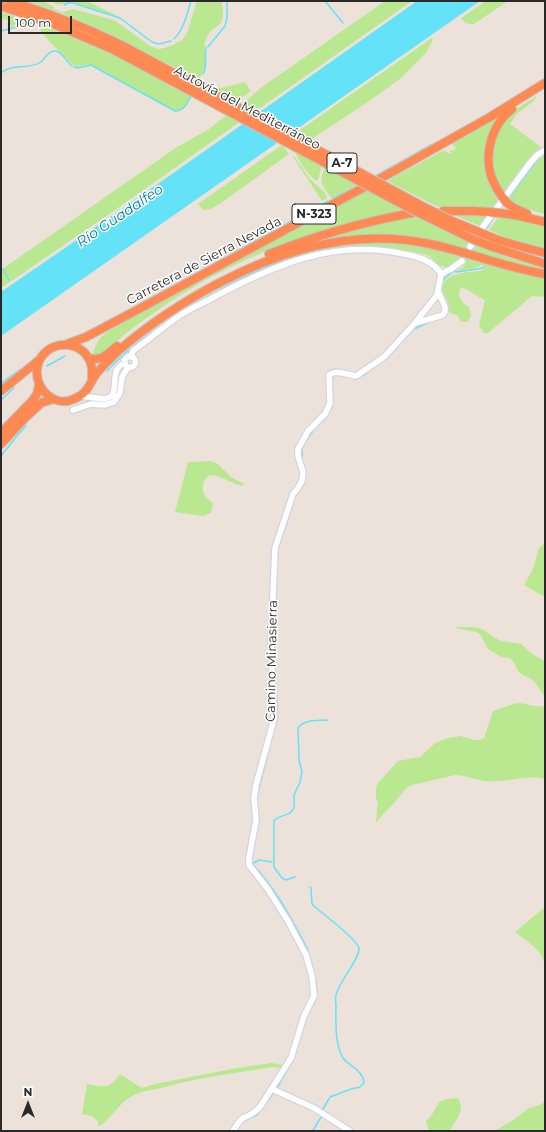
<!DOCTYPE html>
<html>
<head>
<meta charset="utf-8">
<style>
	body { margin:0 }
	#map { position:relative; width:546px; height:1132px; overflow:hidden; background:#ede2da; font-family:Montserrat,sans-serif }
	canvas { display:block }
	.frame { position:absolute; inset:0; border:2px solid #292929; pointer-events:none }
	.north { position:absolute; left:8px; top:1084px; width:40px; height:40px; -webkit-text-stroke:3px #fff; paint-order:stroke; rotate:0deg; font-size:11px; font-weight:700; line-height:16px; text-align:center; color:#292929 }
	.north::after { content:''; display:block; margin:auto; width:14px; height:18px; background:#292929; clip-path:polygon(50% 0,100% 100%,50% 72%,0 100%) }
	.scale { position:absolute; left:8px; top:16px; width:64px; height:18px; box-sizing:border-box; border:2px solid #292929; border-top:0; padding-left:5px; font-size:12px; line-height:14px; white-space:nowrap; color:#292929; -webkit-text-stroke:3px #fff; paint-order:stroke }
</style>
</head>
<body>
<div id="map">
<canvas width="546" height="1132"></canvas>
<div class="frame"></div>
<div class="north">N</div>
<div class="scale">100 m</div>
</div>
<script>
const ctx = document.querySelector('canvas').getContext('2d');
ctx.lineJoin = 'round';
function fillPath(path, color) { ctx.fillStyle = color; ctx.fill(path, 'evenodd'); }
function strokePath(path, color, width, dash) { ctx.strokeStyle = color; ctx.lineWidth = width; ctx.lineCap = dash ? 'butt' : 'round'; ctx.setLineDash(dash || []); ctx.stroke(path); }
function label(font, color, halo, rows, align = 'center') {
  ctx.font = font + ' Montserrat,sans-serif'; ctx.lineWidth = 3; ctx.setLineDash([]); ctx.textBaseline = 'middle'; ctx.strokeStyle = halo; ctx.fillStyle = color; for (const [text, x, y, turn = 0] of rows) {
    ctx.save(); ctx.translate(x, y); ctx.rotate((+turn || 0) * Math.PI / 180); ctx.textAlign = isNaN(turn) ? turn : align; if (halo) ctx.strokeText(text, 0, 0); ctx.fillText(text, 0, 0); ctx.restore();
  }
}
fillPath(new Path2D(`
	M27 1H43L54 7V9L63 12 73 9 110 19 117 22 150 46 159 49 164 48 173 45 182 40 187 33 197 1H221C223 9 225 19 219 25 216 27 213 29 211 31 207 35 206 40 204 45L207 47 205 50V68L199 80 97 28 62 13Z
	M49 1H87L120 17 71 2 59 5Z
	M385 1H412L256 111 242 104 262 87Z
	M486 1H508L474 24C468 24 464 23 461 18Z
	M1 12 33 22 11 27 9 20 1 19Z
	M42 25 105 51 191 95C187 103 186 111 174 110L91 65C85 64 80 68 74 66L48 40 40 30Z
	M432 38 433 40 425 54 401 78 365 104 310 140 297 132Z
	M245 82 251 91 238 101 209 86 221 88Z
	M536 96 535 100 517 114 510 124 542 148 524 165 518 176 505 195C501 189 496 183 495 176 490 158 492 136 505 121 513 110 526 103 536 96Z
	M228 114 241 121 118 208 1 288V270L177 147 209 129Z
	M500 116 487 144 501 200 494 208 461 206 438 207 387 181 444 150 450 154 451 153 450 151 451 150 453 151 456 148 452 144Z
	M282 145 289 154 221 203 211 209 203 210 198 204Z
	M299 152 322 165 318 180 316 181C309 175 300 164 296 154Z
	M545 154V214L523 208 507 198 510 194 512 195 539 159Z
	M294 156 310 179 324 192 327 198 322 201 293 157Z
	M325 166 359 184 331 198C321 183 319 184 325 166Z
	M368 189 409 211C322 225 237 256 164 306 151 315 137 324 125 334 117 341 110 348 102 354L97 356 93 354C97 337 106 332 120 324L257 250Z
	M450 213 492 214 480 226Z
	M419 216 469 241 467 246 475 249 478 244 507 257 545 269V271L532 269 428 240 307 244C343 230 381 223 419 216Z
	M497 217 522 220 545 226V248L505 237 489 230 496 221Z
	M357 243H393L420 247 443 251 478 262 545 278V297L532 296 488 333H484L479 326 485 300C476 296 470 290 461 287 460 289 459 292 459 294 459 299 465 305 469 307L471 315 468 322H461L458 316 449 312C449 309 449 306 448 303 447 299 444 295 443 291 439 272 473 272 484 270L482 265 474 268 457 271 463 267 466 262 459 259 448 267C443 267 438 266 434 262 431 259 434 260 431 257 426 254 418 253 413 252 372 242 337 247 296 256L327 247Z
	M211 461 218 464 231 477 244 484 243 486C231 484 222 475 209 475 199 485 201 495 213 503L211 513 203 516 175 512 188 462Z
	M545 543V597L524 585 533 569 539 548Z
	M457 627H473L478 628 484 630 495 638 501 641 521 644 532 654 545 661V696C540 691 537 684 533 680 528 677 523 676 519 672 515 667 515 662 510 658L501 657 488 649 480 634 476 632 455 628Z
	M516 703C527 703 534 708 545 706V779C526 774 506 783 486 781 475 780 466 775 455 775L412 785 407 788 402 793 394 803 384 813 376 823 377 810 378 803 376 798V790L377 784 398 761 420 757 435 743 448 738 460 736 475 740H480L484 738 493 711Z
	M545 907V967C543 950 528 942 515 932Z
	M271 1063 283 1065 282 1068 272 1067C235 1073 197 1078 161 1088 152 1090 142 1091 134 1095 119 1102 112 1119 98 1127V1121L92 1116 82 1114 87 1084C106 1087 108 1090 120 1074L142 1088 155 1084 237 1068Z
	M458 1098C466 1112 456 1118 450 1131H429L426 1121 431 1116 439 1102 447 1099Z
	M545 1101V1131H494L512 1121 529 1108 540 1105Z`), '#b9e891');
fillPath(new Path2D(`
	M417 1H480L1 336V292L155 186Z`), '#64e2f8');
strokePath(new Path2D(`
	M325 1 343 23
	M64 5 68 3H73L120 18 152 42 159 44 171 41
	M1 31 33 23
	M174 39C184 29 187 14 191 1
	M208 47 225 26 227 18V1
	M74 67 78 68 91 65 175 111C185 111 188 102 192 94
	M1 73C11 63 29 70 41 62 45 58 49 50 56 51 62 52 67 62 72 66
	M203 74C208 66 204 58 206 49
	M379 174 431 145
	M512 194 540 156
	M333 198 356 187
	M1 227V253
	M487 228 493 219
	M471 251 475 246
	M422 256 430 259
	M3 269 9 280
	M454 271 457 272 483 268
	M442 282C447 274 458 270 464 262
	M444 299 447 305 448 310
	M144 302 328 201
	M196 303C233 282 272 261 314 253
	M405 338 414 329 434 320
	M47 366 65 356
	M107 371C123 353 143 338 163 324
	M364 375 377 365
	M1 383 21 369
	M1 400 14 388
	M307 439 316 427 326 418
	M302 447V459
	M1 456 16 437 26 426
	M291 510C292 505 293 499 296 495 304 483 308 480 304 466
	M277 552 289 516
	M276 586 274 643 277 705V717
	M258 816 257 801 258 792 269 749
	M254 843 258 823
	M252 864C276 888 292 920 308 950
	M252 864 259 860 272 862
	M295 877 286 880 282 878 274 867V821C278 815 284 817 290 813 291 812 293 809 294 808V795L300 782 302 772 299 760 298 728C304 719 318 721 328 720
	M310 887 311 888 312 904 315 907C323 914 357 939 359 948 360 959 339 981 336 995 335 998 336 1003 336 1007 336 1019 335 1032 338 1044 338 1048 341 1054 343 1058 350 1067 363 1070 364 1083L360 1087 351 1089 330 1097 323 1109
	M310 958 312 965
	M310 1009C319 998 317 991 315 979
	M277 1088 293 1060
	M242 1123 248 1119 257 1115 272 1095
	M311 1131 314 1129 321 1117`), '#64e2f8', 1.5);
const minor = new Path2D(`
	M470 247 482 228 530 163 537 155 545 150
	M441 274 451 269 462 261
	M415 323 440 316 443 315 445 311V307L438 291
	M124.5 362a5.5 5.5 0 1 1 11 0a5.5 5.5 0 1 1-11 0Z
	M131 357 133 351C148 340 163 327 179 316 191 308 204 303 216 296 274 265 333 240 399 253 415 256 432 259 441 274
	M80 396 105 399 112 396C118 385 110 368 125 363
	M73 410 91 404 105 405 114 402 120 393 122 377 128 367
	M272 1089 314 1108 350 1131
	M233 1131C236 1126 239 1121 243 1118 251 1114 254 1114 260 1107L291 1058 304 1016 314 996 312 976 306 955 288 921 267 888 249 865V858L256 820 254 798 256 785 274 719 271 644 275 548 293 494 298 488 302 481 303 472 298 456V449L308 431 325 414 330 403 329 375C338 369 347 375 356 376L384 357 415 323 437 295 441 274`);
const highway = new Path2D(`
	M10 1C45 12 80 25 113 41 138 53 163 68 189 81
	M1 6 51 23 112 49 185 88
	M503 198C498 191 494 184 491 176 484 153 492 124 512 109
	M507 203 514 208 527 214
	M443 211H473L490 212
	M499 213 515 215 545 222
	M498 240 526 248 545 253
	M493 247 545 264
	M269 254C315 236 362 222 412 213
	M67 344 86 337 137 310 394 171 490 117 545 83
	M89 358C101 362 109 353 117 346
	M92 379C92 372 93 365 89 359 76 335 39 343 37 370 35 389 55 408 74 399 81 396 86 392 89 386 91 383 92 380 94 377 100 368 109 360 117 352 148 325 184 301 221 282 286 248 357 228 430 244 469 252 506 268 545 274
	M1 391 39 360
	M1 433 32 401 37 394 39 385
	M1 444 25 418 41 403 53 399`);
strokePath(minor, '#cfd5e4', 8);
strokePath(highway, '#c3c3c3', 10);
strokePath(minor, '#fff', 5.5);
strokePath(highway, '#ff8952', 8);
const highwayBridge = new Path2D(`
	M189 81 424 207 450 220 498 240
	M185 88 413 210 472 239 493 247
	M503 198 507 203
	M490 212 499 213`);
strokePath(highwayBridge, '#c3c3c3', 10, []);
strokePath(highwayBridge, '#ff8952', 8);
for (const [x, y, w] of [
	[342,163,30],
	[314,214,44]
]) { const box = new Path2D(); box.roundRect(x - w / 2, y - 10, w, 20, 3); ctx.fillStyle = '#fff'; ctx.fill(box); strokePath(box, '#292929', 1); }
label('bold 12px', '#292929', null, [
	["A-7",342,163],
	["N-323",314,214]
]);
label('13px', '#292929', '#fff', [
	["Autovía del Mediterráneo",247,108,28],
	["Carretera de Sierra Nevada",204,261,-28],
	["Camino Minasierra",272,661,-89]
]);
label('italic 14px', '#037fa3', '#fff', [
	["Río Guadalfeo",120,216,-34]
]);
</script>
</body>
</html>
